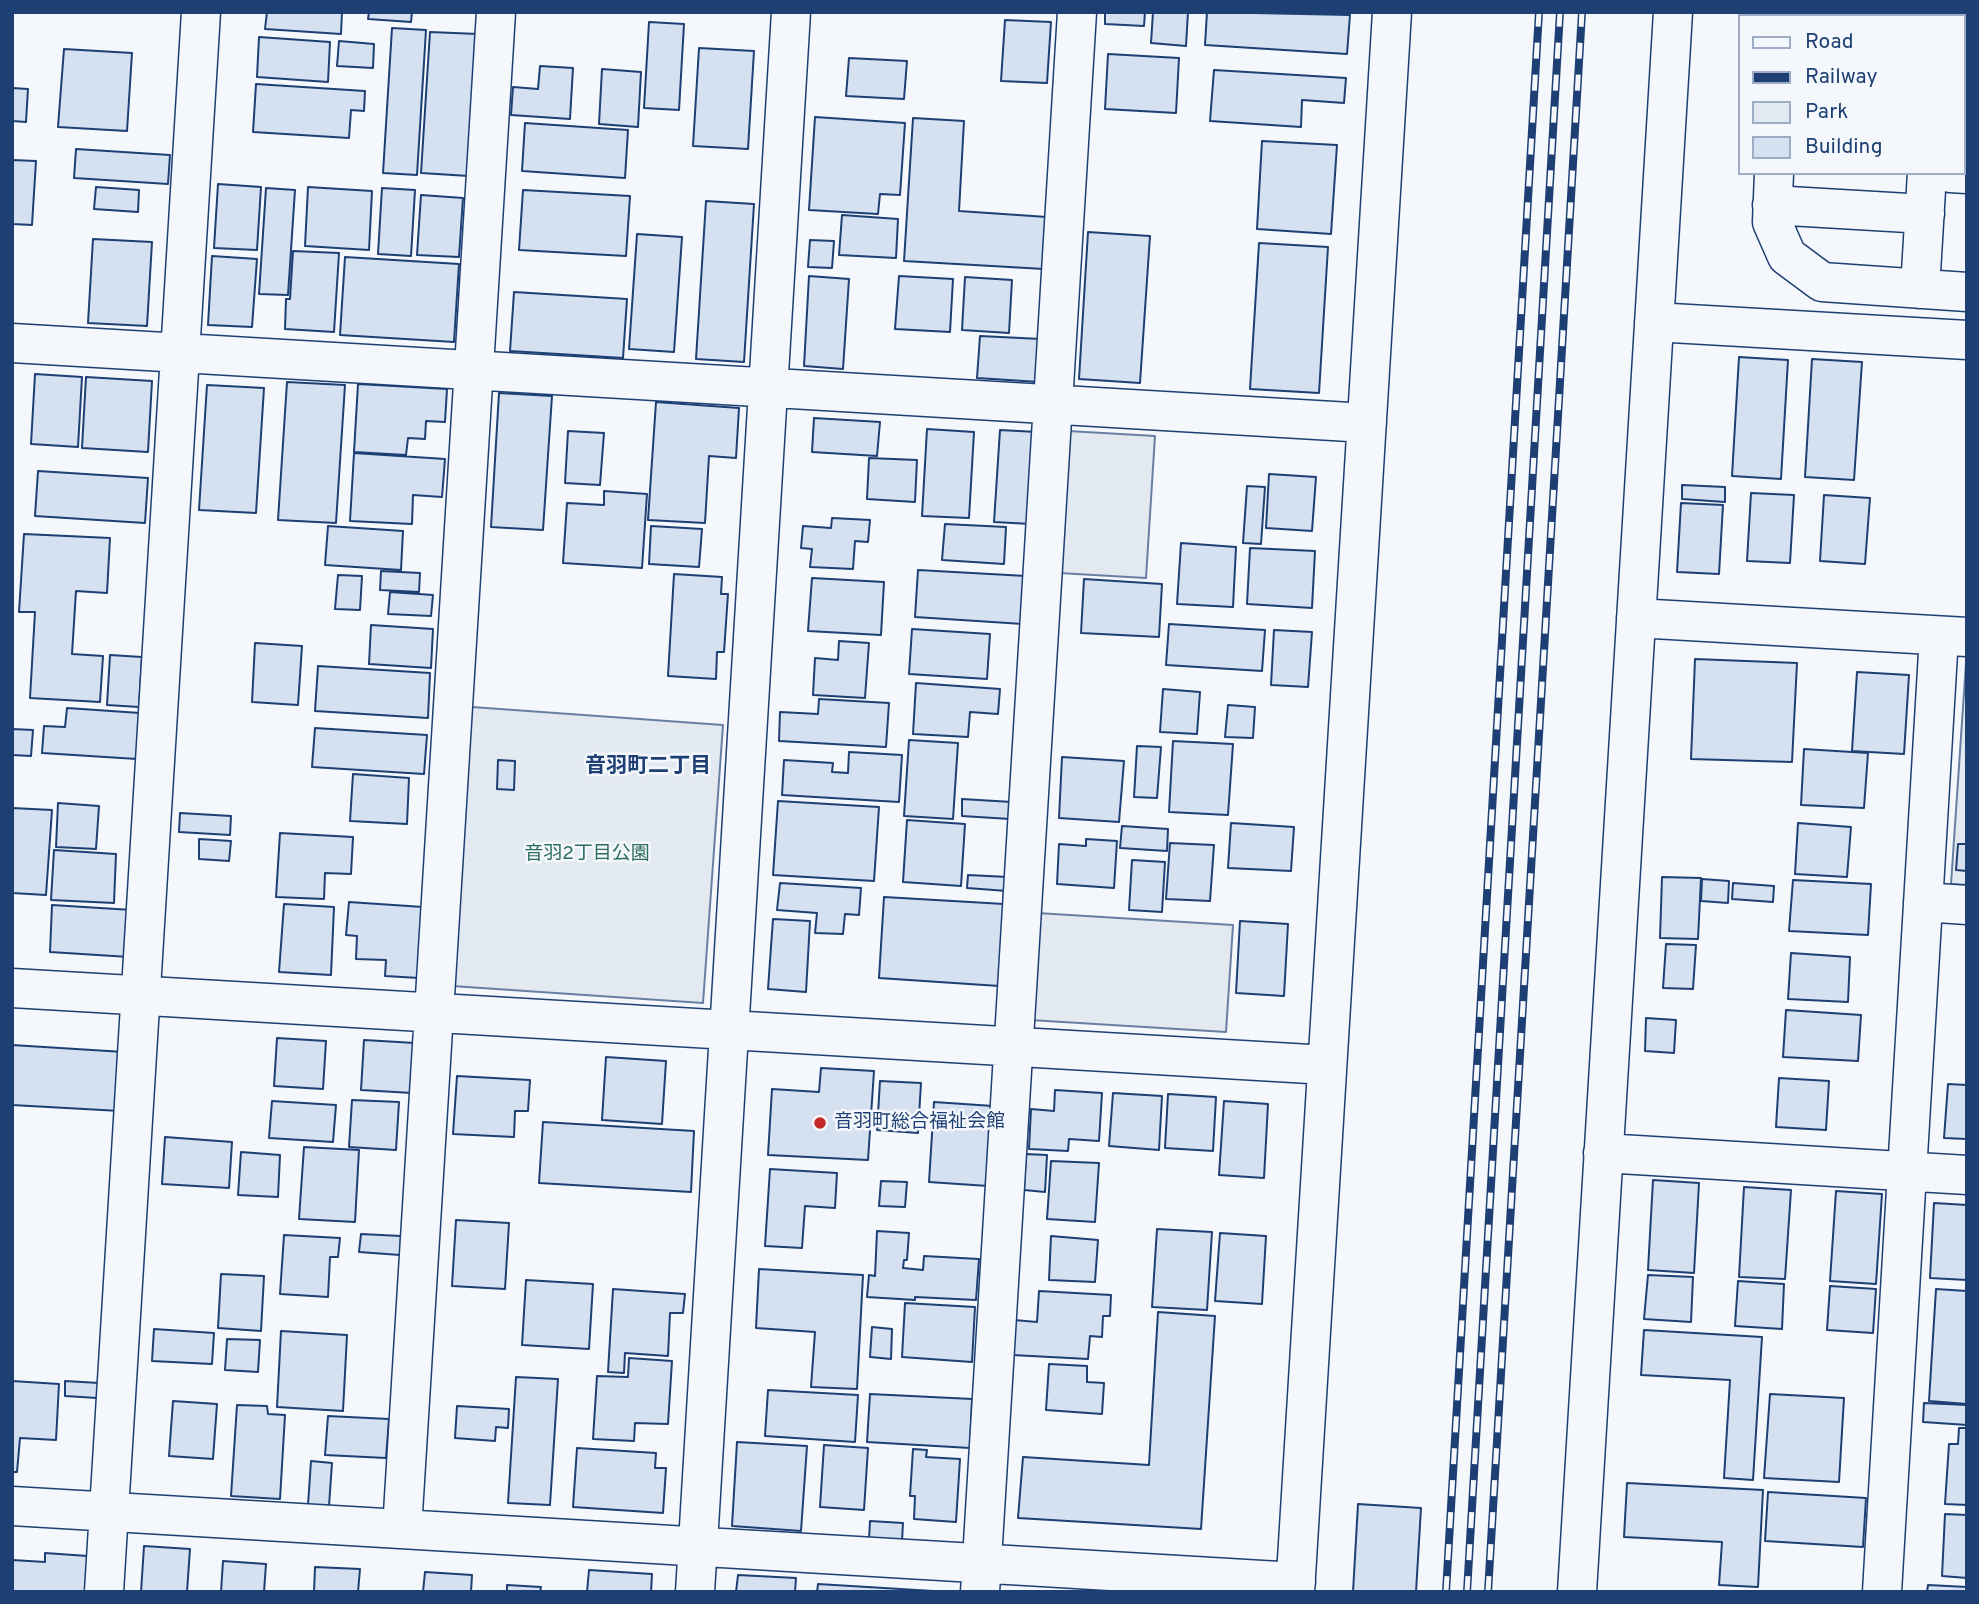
<!DOCTYPE html>
<html>
<head>
<meta charset="utf-8">
<style>
	body { margin:0 }
	#map { position:relative; width:1979px; height:1604px; overflow:hidden; background:#f4f7fb; font-family:Overpass,sans-serif }
	canvas { display:block }
	.frame { position:absolute; inset:0; border:14px solid #1d3f73; pointer-events:none }
	.legend { position:absolute; left:1738px; top:14px; width:228px; height:161px; box-sizing:border-box; background:#f4f7fb; border:2px solid #9eadc5; margin:0; padding:9px 12px; list-style:none; font-size:21px; color:#1d3f73 }
	.legend li { display:flex; align-items:center; gap:14px; height:35px }
	.legend b { width:35px; border:2px solid #9eadc5 }
</style>
</head>
<body>
<div id="map">
<canvas width="1979" height="1604"></canvas>
<div class="frame"></div>
<ul class="legend">
<li><b style="height:9px;background:#f4f7fb"></b>Road</li>
<li><b style="height:9px;background:#1d3f73"></b>Railway</li>
<li><b style="height:19px;background:#e3e9f0"></b>Park</li>
<li><b style="height:19px;background:#d5e0f0"></b>Building</li>
</ul>
</div>
<script>
const ctx = document.querySelector('canvas').getContext('2d');
ctx.lineJoin = 'round';
function fillPath(path, color) { ctx.fillStyle = color; ctx.fill(path, 'evenodd'); }
function strokePath(path, color, width, dash) { ctx.strokeStyle = color; ctx.lineWidth = width; ctx.lineCap = dash ? 'butt' : 'round'; ctx.setLineDash(dash || []); ctx.stroke(path); }
function label(font, color, halo, rows, align = 'center') {
  ctx.font = font + ' Overpass,"Noto Sans JP",sans-serif'; ctx.lineWidth = 5; ctx.setLineDash([]); ctx.textBaseline = 'middle'; ctx.strokeStyle = halo; ctx.fillStyle = color; for (const [text, x, y, turn = 0] of rows) {
    ctx.save(); ctx.translate(x, y); ctx.rotate((+turn || 0) * Math.PI / 180); ctx.textAlign = isNaN(turn) ? turn : align; if (halo) ctx.strokeText(text, 0, 0); ctx.fillText(text, 0, 0); ctx.restore();
  }
}
const green = new Path2D(`
	M1068 431 1155 436 1146 578 1059 573Z
	M1966 663H1967V885L1951 884Z
	M472 707 723 725 703 1003 452 986Z
	M1037 913 1233 925 1226 1032 1030 1020Z`);
fillPath(green, '#e3e9f0');
strokePath(green, '#687fa3', 2);
const building = new Path2D(`
	M267 12H342L341 34 265 29Z
	M369 12H412L411 22 368 19Z
	M1105 12H1145L1144 26 1105 24Z
	M1153 12H1188L1186 46 1151 43Z
	M1207 12 1350 15 1347 54 1205 45Z
	M1005 20 1051 22 1047 83 1001 81Z
	M649 22 684 24 679 110 644 108Z
	M392 28 426 30 417 175 383 173Z
	M430 32 478 34 469 176 421 173Z
	M259 37 330 42 328 82 257 77Z
	M339 41 374 44 373 68 337 66Z
	M699 48 754 51 748 149 693 146Z
	M64 49 132 53 127 131 58 127Z
	M1108 54 1179 58 1176 113 1105 109Z
	M849 58 907 61 904 99 846 96Z
	M540 66 573 68 570 119 511 115 513 87 538 89Z
	M602 69 641 72 638 127 599 124Z
	M1214 70 1346 78 1344 103 1302 100 1301 127 1210 121Z
	M256 84 365 91 364 111 351 110 349 138 253 132Z
	M12 88 28 89 26 122 12 121Z
	M815 117 905 123 900 195 880 194 878 214 809 210Z
	M913 118 964 121 959 211 1047 217 1044 269 904 261Z
	M525 123 628 130 625 178 522 171Z
	M1262 141 1337 145 1331 234 1257 229Z
	M76 149 170 155 168 184 74 178Z
	M12 160 36 161 32 225 12 224Z
	M218 184 261 187 257 250 214 248Z
	M96 187 139 190 138 212 94 209Z
	M308 187 372 191 369 250 305 246Z
	M266 188 295 190 288 295 259 294Z
	M382 188 415 190 411 256 378 254Z
	M523 190 630 196 626 256 519 250Z
	M421 195 463 198 459 257 417 255Z
	M706 201 754 204 744 362 696 359Z
	M842 215 898 219 896 258 839 255Z
	M1088 232 1150 236 1140 383 1079 379Z
	M637 234 682 237 674 352 629 349Z
	M93 239 152 242 147 326 88 323Z
	M810 240 834 241 832 268 808 267Z
	M1259 243 1328 247 1319 393 1250 389Z
	M293 251 339 253 334 332 285 329 286 299H290Z
	M212 256 257 259 252 327 208 325Z
	M345 257 459 264 454 342 340 335Z
	M809 276 849 279 843 369 804 366Z
	M899 276 953 279 950 332 895 329Z
	M965 277 1012 280 1009 333 962 330Z
	M514 292 627 299 623 358 510 351Z
	M980 336 1041 339 1039 382 977 378Z
	M1739 357 1788 360 1781 479 1732 476Z
	M1812 359 1862 362 1854 480 1805 477Z
	M35 374 82 377 78 447 31 444Z
	M86 377 152 381 148 452 82 448Z
	M287 382 345 385 336 523 278 520Z
	M358 384 447 389 445 422 426 421 425 439 408 438 406 455 354 452Z
	M207 385 264 388 256 513 199 510Z
	M499 393 552 396 543 530 491 527Z
	M656 402 739 408 736 458 709 456 705 523 648 520Z
	M814 418 880 422 877 456 812 452Z
	M927 429 974 432 969 518 922 516Z
	M1000 430 1037 432 1031 524 994 522Z
	M568 431 604 433 600 485 565 483Z
	M354 453 445 459 442 497 413 495 412 524 350 521Z
	M869 458 917 460 915 502 867 499Z
	M38 471 148 478 145 523 35 516Z
	M1269 474 1316 477 1312 531 1266 528Z
	M1682 485 1725 487V502L1682 499Z
	M1247 486 1265 487 1261 544 1243 543Z
	M604 491 647 494 642 568 563 563 567 503 604 505Z
	M1751 493 1794 495 1790 563 1747 561Z
	M1824 495 1870 498 1865 564 1820 561Z
	M1681 503 1723 505 1719 574 1677 572Z
	M832 518 870 520 868 542 855 541 853 569 810 567 812 549 801 548 803 526 831 528Z
	M945 524 1006 527 1004 564 942 560Z
	M328 526 403 531 401 570 325 565Z
	M651 526 702 529 699 567 649 564Z
	M24 534 110 538 107 593 76 591 72 654 103 656 100 702 30 698 35 612H19Z
	M1181 543 1236 547 1233 607 1177 604Z
	M1250 548 1315 551 1312 608 1247 604Z
	M918 570 1026 576 1023 624 915 617Z
	M381 571 420 573 419 592 380 590Z
	M674 574 722 577 721 594H728L724 652H717L716 679 668 676Z
	M338 575 362 576 360 610 335 609Z
	M812 578 884 582 881 635 808 631Z
	M1084 579 1162 584 1159 637 1081 633Z
	M390 592 433 595 431 616 388 614Z
	M1169 624 1265 630 1262 671 1166 665Z
	M371 625 433 629 431 668 369 664Z
	M912 629 990 634 987 679 909 674Z
	M1274 630 1312 632 1308 687 1271 685Z
	M839 641 869 643 865 698 813 695 815 658 838 660Z
	M255 643 302 646 298 705 252 702Z
	M110 655 142 657 139 707 107 705Z
	M1695 659 1797 663 1792 762 1691 759Z
	M318 666 430 673 428 718 315 711Z
	M1857 672 1909 675 1904 754 1852 751Z
	M916 683 1000 689 998 714 970 712 968 737 913 734Z
	M1163 689 1200 692 1197 734 1160 732Z
	M819 699 889 703 886 747 779 741 780 712 818 714Z
	M1228 705 1255 707 1253 738 1225 737Z
	M67 708 140 713 137 759 42 753 44 726 65 727Z
	M315 728 427 735 424 774 312 767Z
	M12 729 33 730 31 756 12 755Z
	M909 740 958 743 953 819 904 816Z
	M1173 741 1233 744 1228 815 1169 812Z
	M1137 746 1161 747 1157 798 1134 797Z
	M1804 749 1868 753 1864 808 1801 805Z
	M849 752 902 755 899 802 782 795 784 760 833 763 832 772 848 773Z
	M1062 757 1124 761 1119 822 1059 818Z
	M498 760 515 761 514 790 497 789Z
	M353 774 409 778 407 824 350 821Z
	M962 799 1012 802 1010 819 962 816Z
	M778 801 879 807 874 881 773 875Z
	M58 803 99 806 96 849 56 847Z
	M12 808 52 810 46 895 12 893Z
	M180 813 231 816 230 835 179 832Z
	M907 820 965 824 961 886 903 882Z
	M1231 823 1294 827 1291 871 1228 868Z
	M1798 823 1851 827 1847 877 1795 874Z
	M1122 826 1168 829 1167 851 1120 848Z
	M280 833 353 837 351 874 325 873 324 899 276 897Z
	M199 839 231 841 229 861 199 859Z
	M1086 839 1117 841 1114 888 1057 884 1059 844 1086 846Z
	M1170 843 1214 845 1210 901 1166 899Z
	M1958 844H1967V871L1956 870Z
	M54 850 116 854 114 903 51 900Z
	M1132 860 1165 862 1162 912 1129 910Z
	M968 875 1008 877 1007 891 967 888Z
	M1662 877 1701 878 1698 939 1660 938Z
	M1702 879 1729 881 1728 903 1701 901Z
	M1793 880 1871 884 1868 935 1789 931Z
	M780 883 861 888 859 915 845 914 843 934 815 933 817 913 777 910Z
	M1733 883 1774 886 1773 902 1732 899Z
	M884 897 1004 904 999 986 879 978Z
	M349 902 423 907 419 978 385 976 386 960 356 959 357 936 346 935Z
	M284 904 334 907 331 975 279 972Z
	M52 905 132 910 129 957 50 952Z
	M773 919 810 921 806 992 768 989Z
	M1240 921 1288 924 1284 996 1236 993Z
	M1666 944 1696 945 1693 989 1663 988Z
	M1791 953 1850 957 1848 1002 1788 999Z
	M1786 1010 1861 1015 1858 1061 1783 1057Z
	M1646 1018 1676 1020 1674 1053 1645 1051Z
	M277 1038 326 1041 323 1089 274 1086Z
	M364 1040 415 1043 412 1093 361 1090Z
	M12 1045 124 1052 120 1111 12 1105Z
	M606 1057 666 1061 662 1124 602 1120Z
	M821 1068 874 1071 868 1160 768 1155 772 1089 819 1092Z
	M457 1076 530 1080 528 1111H515L514 1137 453 1134Z
	M1779 1078 1829 1081 1826 1130 1776 1127Z
	M880 1081 921 1083 918 1133 877 1130Z
	M1948 1084 1967 1085V1139L1944 1138Z
	M1055 1090 1102 1093 1099 1141 1069 1139 1068 1151 1029 1149 1031 1109 1054 1111Z
	M1113 1093 1162 1096 1159 1150 1109 1146Z
	M1168 1094 1216 1097 1213 1151 1165 1148Z
	M352 1100 399 1102 396 1150 349 1147Z
	M272 1101 336 1105 333 1142 269 1138Z
	M1224 1101 1268 1104 1264 1178 1219 1175Z
	M934 1102 993 1106 988 1186 929 1182Z
	M543 1122 694 1131 691 1192 539 1183Z
	M165 1137 232 1142 229 1188 162 1184Z
	M304 1147 359 1150 355 1222 299 1219Z
	M241 1152 280 1155 278 1197 238 1195Z
	M1026 1154 1047 1155 1045 1192 1024 1190Z
	M1051 1161 1099 1163 1095 1222 1047 1219Z
	M770 1169 837 1173 835 1208 805 1206 802 1248 765 1246Z
	M1653 1180 1699 1183 1694 1273 1648 1270Z
	M881 1181 907 1182 905 1207 879 1206Z
	M1744 1187 1791 1190 1785 1279 1739 1277Z
	M1836 1191 1882 1194 1876 1284 1830 1281Z
	M1934 1203 1967 1205V1280L1930 1278Z
	M456 1220 509 1223 505 1289 452 1286Z
	M1157 1229 1212 1232 1207 1310 1152 1307Z
	M877 1231 909 1233 907 1260H904L903 1268 923 1270 924 1256 979 1259 976 1300 915 1297V1300L867 1297 869 1275 875 1276Z
	M1220 1233 1266 1236 1262 1304 1215 1301Z
	M361 1234 401 1236 400 1255 359 1252Z
	M284 1235 340 1238 338 1257H330L328 1297 280 1294Z
	M1051 1236 1098 1240 1095 1282 1049 1280Z
	M759 1269 863 1275 857 1389 811 1387 815 1332 756 1328Z
	M221 1274 264 1276 261 1331 218 1328Z
	M1648 1275 1693 1277 1691 1322 1644 1319Z
	M526 1280 593 1284 589 1349 522 1345Z
	M1738 1281 1784 1284 1782 1329 1735 1326Z
	M1830 1286 1876 1289 1873 1333 1827 1330Z
	M613 1289 685 1294 683 1313H670L668 1356 625 1353 624 1373 608 1372Z
	M1936 1289 1967 1291V1404L1929 1401Z
	M1039 1291 1111 1295 1110 1316H1103L1102 1337 1090 1336 1088 1359 1012 1355 1014 1320 1037 1322Z
	M905 1303 975 1307 972 1362 902 1357Z
	M1158 1312 1215 1316 1201 1529 1018 1518 1023 1457 1149 1465Z
	M872 1327 892 1329 891 1359 870 1357Z
	M154 1329 214 1333 212 1364 152 1361Z
	M1644 1330 1762 1337 1753 1480 1724 1478 1730 1380 1641 1375Z
	M281 1331 347 1335 343 1411 277 1407Z
	M227 1339 260 1340 258 1372 225 1370Z
	M629 1358 672 1361 668 1424 635 1423 634 1441 593 1439 597 1376 628 1377Z
	M1049 1364 1087 1366V1382L1104 1383 1102 1414 1046 1410Z
	M516 1377 558 1379 550 1505 508 1503Z
	M12 1381 59 1384 56 1440 20 1438 17 1472H12Z
	M65 1381 99 1383 97 1398 65 1396Z
	M768 1390 858 1395 855 1442 765 1436Z
	M870 1394 972 1399 970 1448 867 1442Z
	M1770 1394 1844 1398 1839 1482 1764 1478Z
	M173 1401 217 1404 213 1459 169 1456Z
	M1924 1403 1967 1405V1425L1923 1422Z
	M237 1405 267 1406 268 1414 285 1415 280 1499 231 1496Z
	M457 1406 509 1409 508 1428 496 1427 495 1441 455 1438Z
	M328 1416 389 1419 386 1458 325 1455Z
	M1959 1428H1967V1505L1945 1504 1949 1444H1958Z
	M737 1442 807 1446 801 1531 732 1526Z
	M824 1445 868 1448 864 1510 820 1507Z
	M577 1448 656 1453 655 1468H666L663 1513 573 1507Z
	M913 1449 927 1450 926 1457 960 1459 956 1522 914 1519 915 1496H910Z
	M311 1461 332 1463 329 1506 308 1505Z
	M1627 1483 1763 1490 1758 1587 1719 1585 1722 1542 1624 1537Z
	M1768 1492 1866 1498 1863 1547 1765 1541Z
	M1358 1504 1421 1508 1416 1592H1353Z
	M1945 1514 1967 1515V1578L1942 1576Z
	M870 1521 903 1523 902 1541 869 1539Z
	M144 1546 190 1549 187 1592H141Z
	M45 1553 88 1556 86 1592H12V1560L45 1562Z
	M223 1561 266 1564 264 1592H221Z
	M315 1567 360 1569 358 1592H314Z
	M589 1570 652 1574 651 1592H587Z
	M425 1572 472 1575 471 1592H423Z
	M738 1575 796 1578 795 1592H736Z
	M818 1584 933 1591 817 1592Z
	M507 1585 541 1587 540 1592H507Z
	M1928 1585 1967 1587V1592H1927Z`);
fillPath(building, '#d5e0f0');
strokePath(building, '#1d3f73', 2);
const minor = new Path2D(`
	M1782 16 1783 12
	M1937 16 1938 12
	M1963 119 1967 120
	M1774 173 1772 222 1787 256 1822 282 1967 292
	M1950 173 1967 174
	M1772 205 1925 214
	M1920 289 1927 173
	M1654 322 1967 340
	M12 343 1367 423
	M1636 618 1967 637
	M1923 902 1967 905
	M12 988 1327 1065
	M1603 1153 1967 1175
	M12 1506 1296 1582
	M402 1529 496 12
	M104 1592 201 12
	M695 1592 791 12
	M980 1592 1077 12
	M1295 1592 1392 12
	M1577 1592 1673 12
	M1882 1592 1939 636`);
strokePath(minor, '#1d3f73', 41);
strokePath(minor, '#f4f7fb', 38);
const rail = new Path2D(`
	M1446 1592 1539 12
	M1467 1592 1560 12
	M1488 1592 1582 12`);
strokePath(rail, '#1d3f73', 8);
strokePath(rail, '#f4f7fb', 5, [16]);
for (const [x, y, r, color] of [
	[820,1123,7,"#c62828"]
]) { const dot = new Path2D(); dot.arc(x, y, r, 0, 2 * Math.PI); ctx.fillStyle = color; ctx.fill(dot); strokePath(dot, '#f4f7fb', 2.5); }
label('19px', '#2c6c60', '#f4f7fb', [
	["音羽2丁目公園",587,855]
]);
label('19px', '#1d3f73', '#f4f7fb', [
	["音羽町総合福祉会館",834,1123]
], 'left');
label('bold 21px', '#1d3f73', '#f4f7fb', [
	["音羽町二丁目",648,768]
]);
</script>
</body>
</html>
